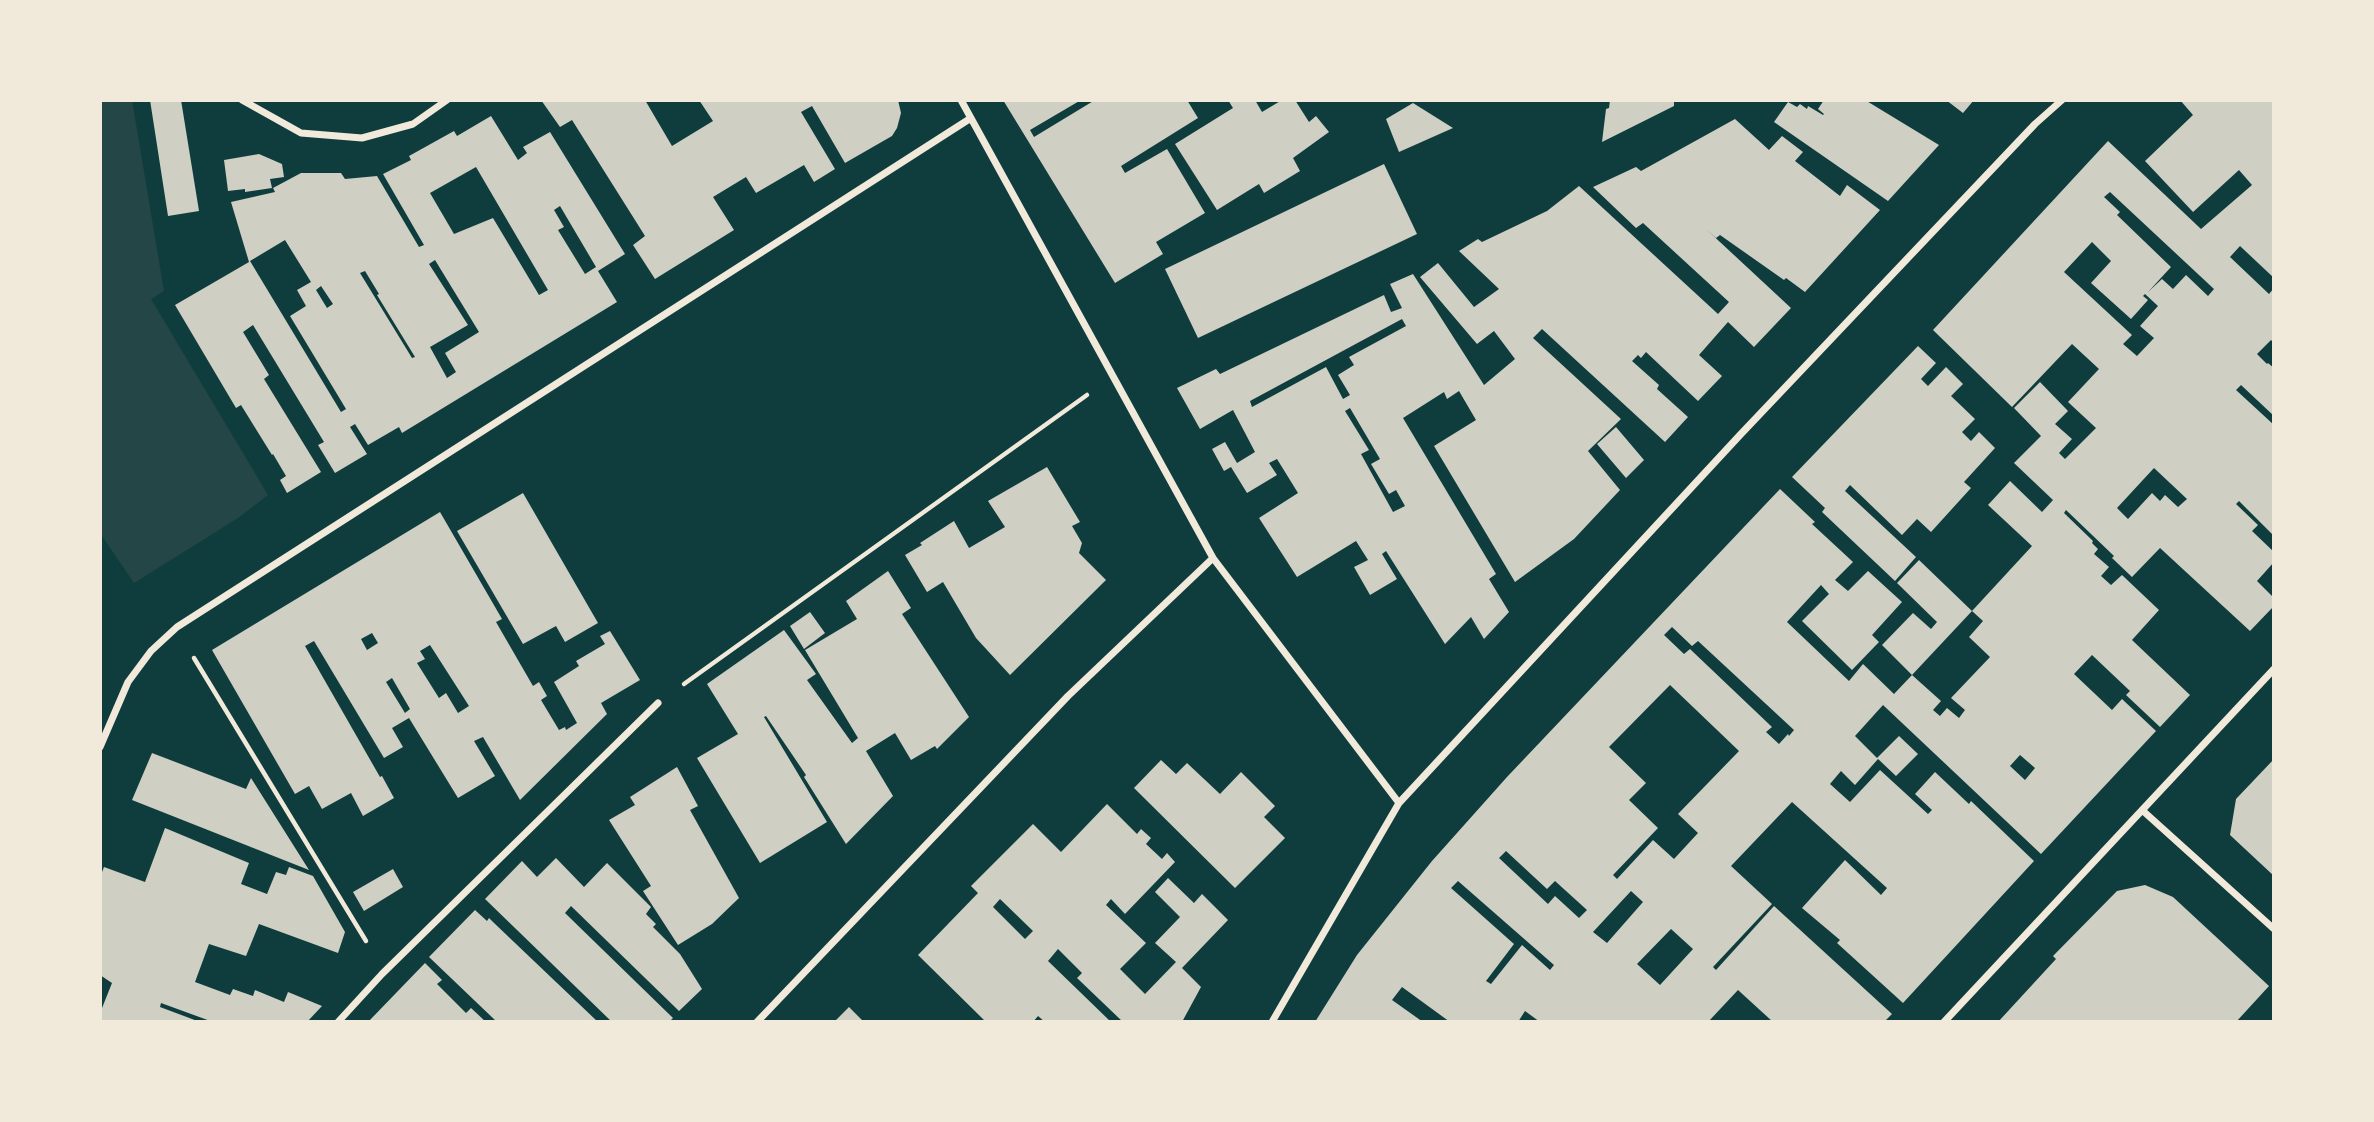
<!DOCTYPE html>
<html>
<head>
<meta charset="utf-8">
<style>
	body { margin:0 }
	#map { position:relative; width:2374px; height:1122px; overflow:hidden; background:#0f3d3e; font-family:Mulish,sans-serif }
	canvas { display:block }
	.frame { position:absolute; inset:0; border:102px solid #f1e9da; pointer-events:none }
</style>
</head>
<body>
<div id="map">
<canvas width="2374" height="1122"></canvas>
<div class="frame"></div>
</div>
<script>
const ctx = document.querySelector('canvas').getContext('2d');
ctx.lineJoin = 'round';
function fillPath(path, color) { ctx.fillStyle = color; ctx.fill(path, 'evenodd'); }
function strokePath(path, color, width, dash) { ctx.strokeStyle = color; ctx.lineWidth = width; ctx.lineCap = dash ? 'butt' : 'round'; ctx.setLineDash(dash || []); ctx.stroke(path); }
fillPath(new Path2D(`
	M100 100H132L164 291 151 299 268 495 238 518 134 583 100 533Z`), '#244646');
fillPath(new Path2D(`
	M150 100H181L199 211 168 216Z
	M541 100H645L672 146 713 121 699 100H898L901 113 897 128 892 136 845 163 812 106 801 112 835 169 814 182 804 165 756 193 746 177 713 197 734 230 655 279 633 245 645 236 572 120 560 127Z
	M1003 100H1081L1030 130 1034 137 1095 100H1187L1198 118 1121 166 1125 173 1167 149 1205 213 1156 242 1163 254 1115 283Z
	M1228 100H1255L1262 112 1282 100H1295L1309 122 1316 116 1329 132 1293 158 1300 171 1264 193 1259 184 1217 210 1175 144 1233 108Z
	M1610 100H1674V106L1602 142 1606 109 1609 108Z
	M1824 100H1865L1939 145 1888 201 1774 122 1788 102 1797 107 1800 104 1807 109 1808 106 1823 115 1824 114 1818 109Z
	M1946 100H1974L1963 113Z
	M2180 100H2274V278L2240 246 2230 257 2269 294 2274 288V343L2271 340 2257 354 2267 364 2268 363 2274 368V416L2241 385 2236 390 2274 425V536L2239 501 2236 504 2258 525 2252 531 2274 552V562L2257 581 2274 598V606L2250 631 2160 548 2132 577 2112 558 2114 556 2066 510 2064 513 2093 541 2092 543 2098 549 2094 554 2109 567 2101 576 2111 585 2122 575 2159 610 2132 640 2190 695 2160 727 2126 695 2130 691 2092 655 2074 674 2112 710 2122 699 2156 731 2041 854 1883 705 1855 736 1878 759 1855 785 1841 771 1830 784 1850 802 1880 770 1928 814 1932 810 1915 794 1935 772 1969 804 1971 801 2034 861 1903 1003 1837 943 1840 940 1802 908 1845 860 1881 895 1887 888 1792 802 1731 866 1772 904 1713 967 1716 970 1774 906 1892 1014 1884 1022H1773L1738 990 1708 1022H1540L1525 1011 1518 1022H1450L1402 987 1392 1000 1423 1022H1315L1357 955 1432 861 1507 777 1780 489 1815 522 1812 524 1853 562 1835 580 1848 591 1868 571 1902 602 1872 635 1879 642 1852 670 1802 621 1829 594 1821 585 1787 622 1849 681 1863 664 1894 694 1912 675 1941 701 1933 710 1940 716 1947 708 1959 718 1965 710 1951 698 1990 657 1969 637 1983 621 1972 611 2032 546 1988 505 2010 481 2042 512 2053 500 2014 463 2041 436 2014 408 2040 382 2068 411 2055 424 2072 439 2059 453 2065 459 2096 428 2068 402 2099 369 2072 344 2012 407 1933 330 2108 141 2201 229 2252 185 2239 170 2193 212 2145 161 2193 115ZM2110 192 2214 289 2208 296 2186 275 2173 289 2162 279 2148 292 2171 267 2117 215 2120 212 2104 197ZM2092 242 2111 261 2091 283 2131 319 2148 300 2143 296 2145 294 2158 306 2140 326 2154 338 2137 356 2123 344 2132 335 2064 272ZM2154 468 2187 499 2178 507 2165 495 2160 501 2152 493 2128 519 2117 508ZM1672 627 1692 646 1698 641 1794 730 1789 736 1788 734 1779 744 1766 732 1772 727 1690 649 1684 654 1664 635ZM1670 685 1739 751 1678 814 1698 833 1674 859 1653 840 1617 879 1613 875 1658 828 1629 800 1646 783 1609 747ZM2020 755 2035 768 2025 780 2010 766ZM1506 851 1547 889 1555 881 1587 910 1579 918 1555 896 1548 904 1499 858ZM1458 881 1554 965 1550 970 1522 945 1491 984 1486 981 1514 944 1451 888ZM1631 891 1643 902 1607 943 1593 932ZM1671 929 1693 949 1660 985 1637 964Z
	M1413 103 1453 128 1399 152 1386 119Z
	M491 116 518 160 527 153 523 147 550 132 625 254 598 271 617 302 402 433 399 427 368 445 355 424 350 427 367 454 335 473 318 445 324 442 253 325 243 332 269 375 264 379 321 472 287 493 280 480 286 476 273 454 272 455 241 405 236 408 175 305 249 262 231 202 275 192 273 188 301 173H341L345 179 377 176 419 247 424 245 383 174 411 160 409 156 454 131 457 136ZM476 167 548 290 539 295 493 218 454 234 430 193ZM560 206 596 267 585 274 558 230 564 227 554 210ZM285 240 311 282 297 290 306 306 290 316 346 409 341 412 250 261ZM435 260 479 332 445 353 456 372 447 378 430 347 468 325 429 264ZM365 271 379 294 377 295 415 357 412 358 360 273ZM321 286 333 304 327 308 316 290Z
	M1735 119 1769 150 1782 136 1803 152 1795 161 1840 196 1847 185 1880 210 1805 292 1786 278 1784 280 1720 235 1716 238 1706 229 1791 308 1754 347 1728 322 1699 355 1722 376 1698 401 1646 352 1641 358 1638 355 1632 361 1659 385 1657 389 1688 417 1665 442 1542 329 1533 338 1621 419 1588 451 1620 490 1574 539 1515 582 1434 446 1476 420 1459 391 1447 399 1444 392 1403 418 1496 574 1489 579 1509 612 1484 639 1471 617 1445 644 1386 551 1382 554 1397 579 1370 595 1354 567 1368 560 1356 541 1297 577 1259 518 1298 493 1277 459 1269 463 1277 475 1247 493 1231 467 1224 471 1212 449 1225 442 1237 463 1255 452 1233 410 1200 429 1177 388 1216 369 1220 374 1384 295 1391 312 1402 308 1390 284 1413 274 1484 385 1515 359 1494 331 1477 344 1420 277 1438 263 1474 307 1499 289 1459 251 1478 239 1482 242 1547 211 1579 186 1718 314 1729 302 1643 223 1636 228 1593 187 1636 167 1641 171ZM1402 319 1406 326 1349 357 1354 365 1338 375 1350 395 1343 399 1326 367 1252 407 1250 401ZM1350 408 1380 459 1371 464 1389 494 1396 490 1405 506 1393 512 1361 454 1369 450 1345 411Z
	M259 154 282 164 284 177 270 179 272 188 245 192V189L228 191 224 160Z
	M1384 164 1417 234 1198 338 1165 269Z
	M1918 346 1936 363 1921 379 1928 386 1946 367 1963 384 1951 396 1975 419 1962 432 1971 441 1979 432 1995 448 1964 482 1971 488 1931 532 1917 519 1902 535 1850 485 1845 491 1916 557 1895 581 1822 512 1825 508 1792 477Z
	M1616 427 1644 460 1626 478 1597 444Z
	M1047 467 1080 522 1072 526 1082 543 1079 553 1106 580 1010 675 976 638 943 582 927 592 905 555 922 545 920 543 954 521 969 548 1005 527 988 501Z
	M523 493 598 623 565 642 556 626 523 644 457 531Z
	M440 512 502 619 496 622 533 686 539 682 547 696 541 700 559 730 565 727 566 730 577 723 554 682 579 666 576 661 605 644 600 636 610 631 640 680 601 703 607 714 520 800 483 737 474 741 495 776 458 798 409 718 392 728 403 747 384 758 314 641 305 646 380 777 382 776 394 798 363 816 351 793 322 809 309 786 295 794 212 650ZM372 633 378 643 367 650 361 639ZM430 645 469 706 458 713 446 693 439 698 417 663 425 659 420 651ZM392 678 410 709 405 713 386 682Z
	M1919 560 1972 611 1912 675 1882 645 1913 613 1931 629 1937 622 1897 583Z
	M888 571 911 608 902 614 969 717 937 749 935 746 911 760 895 733 866 751 893 796 846 844 804 777 806 775 766 716 764 717 827 822 760 863 697 758 738 734 707 684 784 630 816 674 807 680 852 743 858 738 805 650 857 619 846 601Z
	M810 612 825 633 804 649 790 626Z
	M1899 736 1918 754 1896 776 1877 758Z
	M152 753 246 789 251 778 309 870 132 800Z
	M2274 759V876L2230 835 2236 799Z
	M1161 760 1176 774 1187 763 1220 794 1241 772 1275 806 1264 817 1285 838 1235 888 1134 788Z
	M677 767 698 806 690 810 739 898 712 924 678 945 643 891 651 886 609 820 635 805 630 797Z
	M1107 804 1137 834 1141 829 1151 838 1146 844 1162 859 1167 853 1175 862 1125 914 1111 899 1106 905 1146 943 1120 969 1145 994 1176 962 1155 943 1180 917 1155 892 1168 878 1194 903 1202 894 1228 920 1182 968 1201 987 1182 1022H1123L1077 978 1082 973 1058 949 1048 961 1111 1022H1045L1038 1016 1033 1022H986L918 955 978 893 971 886 1033 824 1061 852ZM1000 899 1033 931 1025 939 993 907Z
	M165 828 249 863 241 884 267 894 276 872 286 875 289 867 313 876 345 932 338 953 259 924 246 956 209 944 195 982 230 995 233 989 253 996 255 990 284 1002 288 992 322 1006 307 1022H213L161 1003 160 1007 200 1022H100V1013L112 983 100 975V877L104 867 145 882Z
	M556 858 584 887 607 863 651 907 646 914 656 924 653 927 680 954 702 989 679 1011 571 906 565 913 673 1018 669 1022H612L485 899 522 861 537 877Z
	M393 869 403 887 364 911 353 892Z
	M2145 885 2173 897 2269 986 2236 1022H1998L2056 959 2053 956 2117 891Z
	M475 910 487 921 489 918 493 922 598 1022H497L429 957Z
	M425 963 442 980 437 984 466 1013 471 1008 486 1022H368Z
	M849 1007 864 1022H834Z`), '#cfcfc3');
strokePath(new Path2D(`
	M194 658 366 941
	M684 684 1087 395`), '#f1e9da', 4.5);
strokePath(new Path2D(`
	M242 100 301 133 362 138 413 124 447 100
	M961 100 1213 558 1399 803
	M100 747 128 682 151 651 177 627 971 118
	M2142 810 2274 929
	M338 1022 382 974 658 703
	M757 1022 1068 696 1213 558
	M1272 1022 1399 803 1740 435 2035 124 2062 100
	M1944 1022 2274 669`), '#f1e9da', 7);
</script>
</body>
</html>
